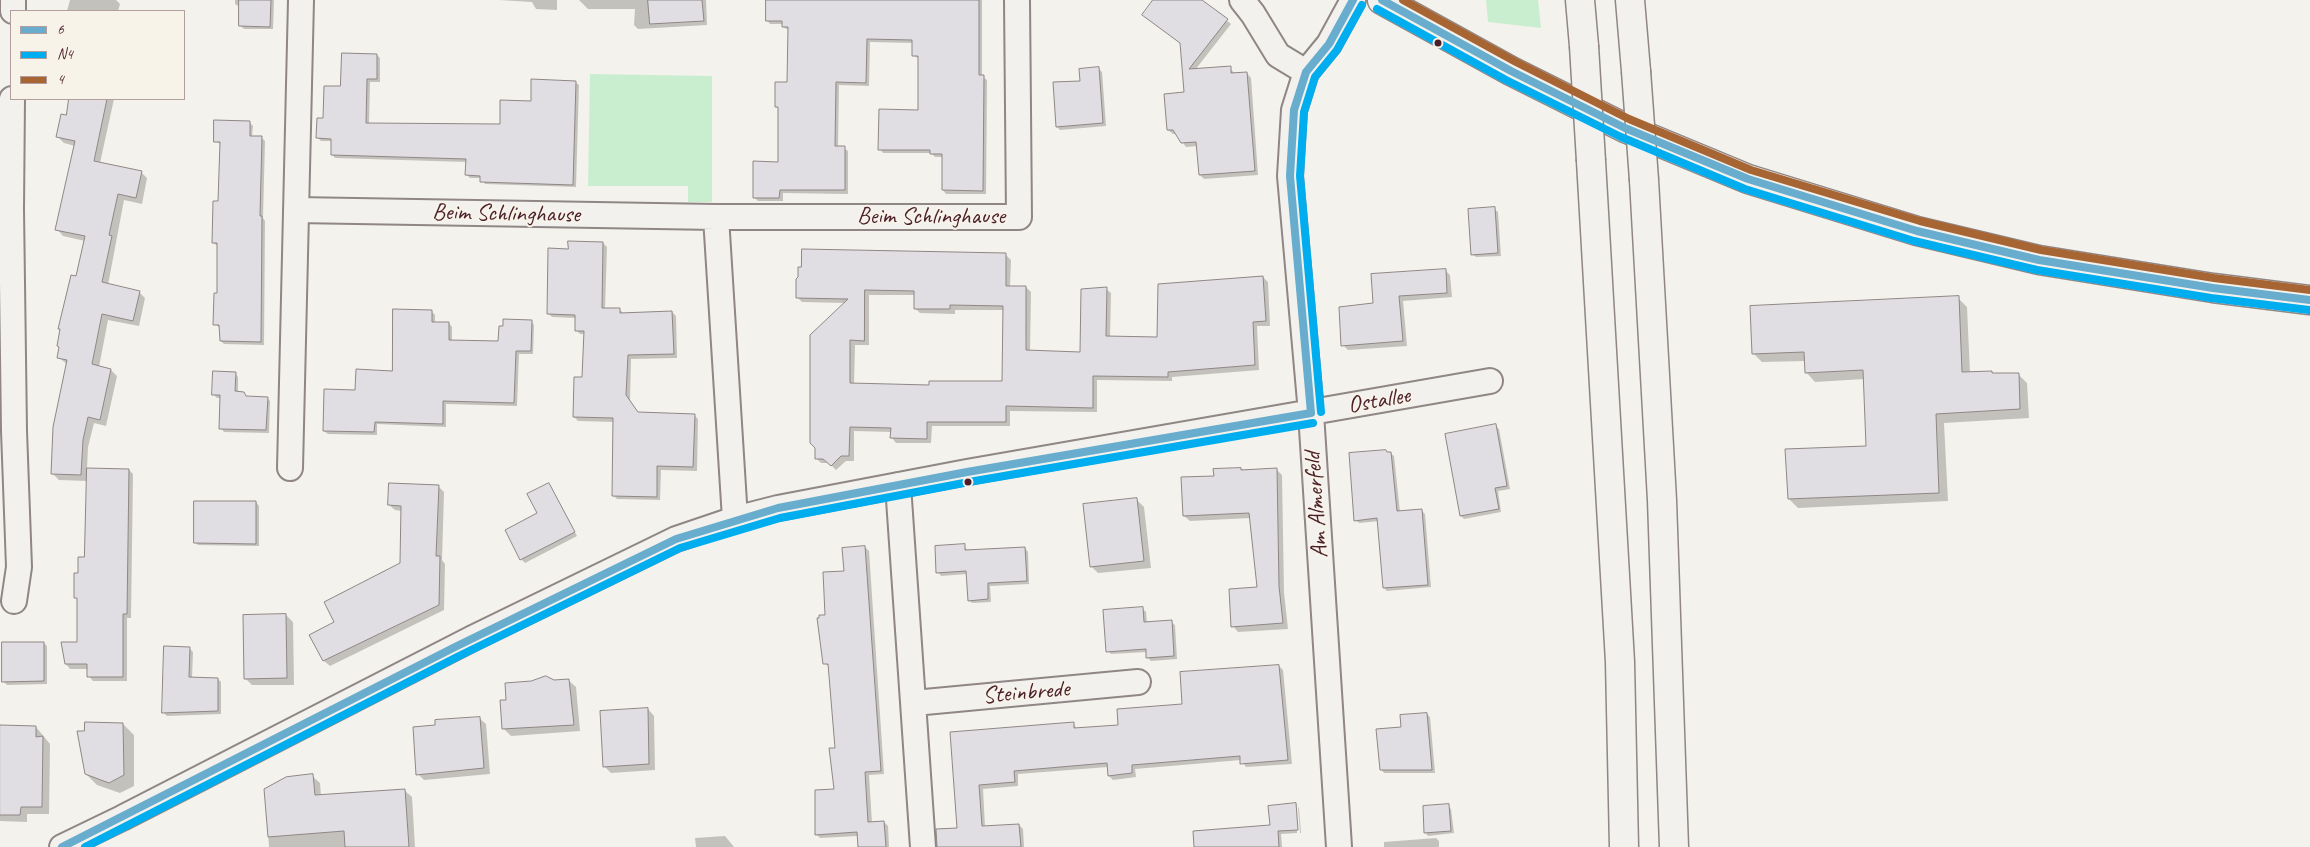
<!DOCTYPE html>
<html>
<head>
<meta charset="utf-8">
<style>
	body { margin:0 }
	#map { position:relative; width:2310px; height:847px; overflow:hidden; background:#f4f2ec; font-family:Caveat,sans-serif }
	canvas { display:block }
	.legend { position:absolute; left:10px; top:10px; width:175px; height:90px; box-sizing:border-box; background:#f7f3e8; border:1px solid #b29e9c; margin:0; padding:6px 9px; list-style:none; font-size:15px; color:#4a1f2b }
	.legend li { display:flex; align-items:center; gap:10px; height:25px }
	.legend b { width:25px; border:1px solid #b29e9c }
</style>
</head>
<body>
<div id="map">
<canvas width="2310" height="847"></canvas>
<ul class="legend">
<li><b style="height:6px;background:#68adcd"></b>6</li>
<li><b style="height:6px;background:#00adee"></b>N4</li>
<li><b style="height:6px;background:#a76534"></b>4</li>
</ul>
</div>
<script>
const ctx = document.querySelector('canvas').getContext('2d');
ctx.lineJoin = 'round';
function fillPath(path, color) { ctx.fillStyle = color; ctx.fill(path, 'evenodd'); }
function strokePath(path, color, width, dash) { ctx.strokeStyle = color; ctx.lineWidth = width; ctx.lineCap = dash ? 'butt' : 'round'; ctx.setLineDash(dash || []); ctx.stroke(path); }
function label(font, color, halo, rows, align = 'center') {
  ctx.font = font + ' Caveat,sans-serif'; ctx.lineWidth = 4; ctx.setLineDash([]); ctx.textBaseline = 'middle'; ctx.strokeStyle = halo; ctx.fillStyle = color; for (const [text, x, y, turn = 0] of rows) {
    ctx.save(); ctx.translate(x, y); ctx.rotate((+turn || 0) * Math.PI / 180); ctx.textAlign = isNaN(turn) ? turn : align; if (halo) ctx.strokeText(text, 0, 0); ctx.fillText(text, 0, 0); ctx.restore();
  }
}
fillPath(new Path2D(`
	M1486 0H1538L1541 28 1488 22Z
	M590 74 712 76V202H688V186H588Z`), '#c9eecf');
fillPath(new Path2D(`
	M70 0H116L120 4 118 11H67Z
	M235 0H274L273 29H244L240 25V7L235 4Z
	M499 0H557V10L536 9 532 2Z
	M579 0H706L707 25 638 29 634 25 635 9H588Z
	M767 0H982V76L987 80 986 194H946L943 190V157H935L931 153H883L880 149 919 111 920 59 914 56V43L870 42 869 86 839 85 838 147 844 148 848 151V194L783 193V201H758L754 197 780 163V110L776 107 788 83 789 30 783 27V24H770L767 20Z
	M1154 0H1200L1231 24 1195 70 1230 68 1235 74 1247 73 1251 78 1258 175 1204 179 1200 175 1198 146 1186 147 1177 134H1173L1168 130 1185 93 1181 44 1148 19Z
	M377 55 380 58V82H370L369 124 501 125 532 102 575 82 579 85 576 187 485 184 482 178H470L467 175V162L335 158 332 154V141H321L318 138 324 119 342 88Z
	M1099 69 1102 72 1106 126 1060 130 1057 127 1081 82Z
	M71 99H114L100 163 141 172 147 178 142 204 124 200 108 285 139 292 145 298 139 326 108 320 99 367 111 370 117 376 106 426 94 423 88 447 87 469 129 470 133 474 131 618H127V681H93L89 676 88 669H70L66 664 78 643V600L76 597 79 574 85 558 87 481 59 480 53 474 68 365 58 357 85 241 63 236 57 229 75 146 64 143 58 137 67 116Z
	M249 122 253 126 252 137H261L265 141 263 218 265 221 264 345 224 344 221 341 220 328 215 324 218 295V246L213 243 220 202 222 145 215 141Z
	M1494 209 1498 212 1501 256 1476 257 1472 254Z
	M603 243 607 247 605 309 620 310 624 314 672 312 676 316 677 358 631 359 630 400 639 414 694 415 698 419 697 471 661 470 660 500 617 499 613 495 614 422 578 421 574 417 583 379 585 334H580L576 330V318L552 317 548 313 569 250Z
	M1006 255 1011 260 1010 287H1026L1031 292 1030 352 1081 353 1106 289 1111 293 1110 338H1158L1263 277 1268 282 1270 326H1257L1259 370 1172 377V381L1097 380V412L1010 411V426H932L931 443H896L892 438V432L854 431V461H846L836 470 829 463H821L816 458 845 303 802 302 797 297ZM869 295H915V308L920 313 955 314V310H1004L1003 382 930 386 854 385 855 345H869Z
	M1445 270 1450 275 1452 297 1403 301 1407 346 1348 350 1343 345 1375 304Z
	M1958 298 1967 307 1970 373 2018 374 2027 383 2029 418 1944 423 1948 501 1798 508 1789 499 1868 447 1864 379 1815 382 1806 372V361L1762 362 1753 353Z
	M431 311 435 315V323H449L452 327V342L500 343 531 321 534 325 533 354H519L517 406 446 404V427L377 424V435L328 434 324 431 357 391 394 372Z
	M235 373 238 377V393H244L247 397 267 398 270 401 269 433 224 432 221 428 222 398H217L214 395Z
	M1495 426 1499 429 1510 489 1498 491 1501 512 1464 519 1461 516Z
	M1390 453 1394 456 1400 512 1421 510 1425 514 1431 587 1387 591 1384 588 1379 521 1359 523 1356 520Z
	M1276 469 1282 475 1284 592 1288 629 1238 632 1233 626 1259 588 1251 518 1190 521 1184 516 1215 477V470Z
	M549 485 577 536 525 563 521 559Z
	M438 486 444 492 442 560 445 564 444 610 330 666 324 661 336 623 401 564 402 511 395 510 389 505Z
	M1137 500 1144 507 1151 568 1098 573 1091 566Z
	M256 502 259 506V546L198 545 195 542Z
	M964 546 968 551 1025 548 1028 552 1029 584 990 586 991 602 972 603 969 600 967 574 941 576 938 572Z
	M865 547 869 551 884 774 869 775 872 823 884 822 888 826 889 847H859L858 836 820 838 816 834 836 790V749L830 667 824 663 826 616 845 572Z
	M1142 608 1146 612 1147 623 1171 622 1175 625 1177 659 1151 661 1147 657V652L1111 654 1108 651Z
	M286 615 293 622 294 685H252L245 678Z
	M44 643 47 646V684L7 685 3 681Z
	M189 648 193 652 192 678 218 679 221 682V714L167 716 164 713Z
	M1279 666 1283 670 1292 764 1246 767 1241 760 1135 769 1136 777 1113 780 1109 776 1108 767 1018 774V786L983 789 985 827 1019 825 1023 829 1024 847H960L952 733 1073 723 1077 729 1119 726 1184 705Z
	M568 680 576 687 580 731 511 736 504 729 554 681Z
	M648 709 654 716 655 770 611 773 604 766Z
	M1427 714 1430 717 1435 773H1384L1381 769 1403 729Z
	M479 718 486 724 490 774 424 780 418 774 436 726Z
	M123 724 134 735V786L120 793 97 785 86 774 85 732Z
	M0 726 36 727 50 744 49 814H27V822L0 821Z
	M312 776 320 783 321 796 404 790 412 797 415 847H269L265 790Z
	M1296 805 1298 806H1295L1297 833 1281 834 1282 847H1235L1271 826Z
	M1448 806 1451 809 1454 833 1428 836 1425 832Z
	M1298 807 1299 808 1301 833H1300Z
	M725 836 734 847H696L695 838Z
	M1436 838 1439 841V847H1384V842Z`), '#0003');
const building = new Path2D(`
	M239 0H271L270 27 239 26Z
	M648 0H702L704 21 650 24Z
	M766 0H979V75H984L983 191 942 190V154H930V150H878L879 109 918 110V56H912V40L867 39 866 83 836 82 835 146H845V190H780L779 198H753V161L778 162V107H775V82H787L788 27H782V21H766Z
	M1153 0H1202L1228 19 1189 69 1231 66V73L1247 72 1255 171 1199 175 1196 142 1181 143 1173 130H1167L1164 94 1184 92 1180 43 1142 15Z
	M342 53 377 54V79H367L366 123 500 124V100L531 101V79L576 81 573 185 480 182V176L465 175 466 159 331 155V139L316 138 317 118H323L324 86H340Z
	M1099 67 1103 123 1056 127 1053 82 1080 81 1079 69Z
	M69 99H107L94 161 142 171 136 198 118 194 109 235 112 236 102 282 140 291 133 321 102 314 92 364 111 369 100 420 88 417 83 440 81 475 51 474 53 427 67 360 57 358 59 347 57 346 60 329H58L71 275 76 276 85 236 55 230 75 141 56 137 61 114 66 115Z
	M214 120 250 121V136H262L260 216H262L261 342 220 341 219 325H213L214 293H217V243H212L213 201H218L220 142H214Z
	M1495 207 1498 253 1471 255 1468 209Z
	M568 241 603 242 602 308H620V313L672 311 674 354 628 355 626 395 638 412 695 414 693 467 657 466V497L612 496 613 418 573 417 574 377H582L584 331H575V315L547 314 548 248 568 249Z
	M802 249 1006 253V286H1026V350L1080 352 1081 289 1107 287 1106 336 1157 337 1158 284 1263 276 1266 321 1253 322 1255 365 1168 372V377L1093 376V408L1006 406V422H927V439L890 438 891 428 850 427 849 456H841L831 466 823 459H815V448L810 443V335L848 299 796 298V279L798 277V267H801ZM865 290 914 291V309H950V305L1003 306 1002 381H929V385L850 383V340L864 341Z
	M1446 269 1447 293 1399 296 1403 341 1341 346 1339 307 1373 303 1371 274Z
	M1959 296 1962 372 1992 371V373H2019L2020 409 1936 414 1939 493 1788 499 1785 449 1866 446 1863 370 1805 373 1804 352 1752 354 1750 306Z
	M393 309 432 310V322H449V340L498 341 499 326H503V319L532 320 531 351H516L514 403 443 401V424L375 422 374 432 323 431 324 389 355 390 356 369 392 371Z
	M213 371 236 372 235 391 244 392 246 396 268 397 266 430 219 429 220 395H212Z
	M1496 424 1507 486 1495 488 1499 509 1460 516 1445 434Z
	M1386 450 1387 452H1391L1397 511 1422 509 1428 585 1383 588 1377 518 1354 521 1349 453Z
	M87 468 129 469 127 614H123V677H87V664H65L61 642H77V598H74V573H78V557H84Z
	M1241 468V470L1277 468 1279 586 1283 623 1231 627 1229 589 1257 587 1249 513 1183 516 1181 477 1214 476 1213 469Z
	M389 483 439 485 436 556H440L439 605 323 661 309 635 334 622 324 602 400 563 401 506 388 505Z
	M549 483 575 532 520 560 505 530 537 513 527 494Z
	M1137 498 1144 561 1090 567 1083 504Z
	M194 501H256V544L194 543Z
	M965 544V550L1025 547 1027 581 988 583V599L968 601 966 571 936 573 935 546Z
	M865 546 881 771 865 772 868 822 884 821 886 847H858L857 832 815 835V790L834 789 829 748H835L828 664H823L817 618H819V615H825L823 572 844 571 842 548Z
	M1143 607 1144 622 1172 620 1174 656 1146 658V649L1106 652 1103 610Z
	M286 614 287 678 244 679 243 615Z
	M2 642H44V681L2 682Z
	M164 646 190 647 189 677 218 678V711L162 713Z
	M1279 665 1288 760 1240 764V756L1132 765V773L1108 776 1107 763 1014 771 1015 782 979 785 982 826 1019 824 1021 847H937L936 829 957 828 950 732 1074 722V728L1118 725 1117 709 1182 704 1180 672Z
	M546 676 554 680 569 679 574 725 502 729 500 700H506L505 683 531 681Z
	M648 708 649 764 603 767 600 711Z
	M1427 713 1432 770H1380L1376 729 1401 727 1400 715Z
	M480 717 484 768 416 775 413 727 435 725V720Z
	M85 722 123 723 124 775 109 783 85 774 77 731H84Z
	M0 725 36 726V737L43 736 42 807H21L20 815H0Z
	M313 774 315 795 405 789 409 847H345L344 831 268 837 264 789 286 777Z
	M1296 803 1298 830 1278 831 1279 847H1194L1193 831 1270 825 1268 806Z
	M1449 804 1451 831 1424 833 1423 806Z`);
fillPath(building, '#e0dee3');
strokePath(building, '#8f8685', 1);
const street = new Path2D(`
	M1242 0 1253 14 1278 55 1306 72
	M13 11V0
	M12 99 11 209 14 431 19 567 14 601
	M296 210 716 217H1019L1017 0
	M716 217 735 519
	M290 468 301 0
	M898 485 923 847
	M914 703 1138 682
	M62 847 122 818 473 638 676 539 735 519 778 508 967 472 1490 381
	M1339 847 1311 413 1290 176 1294 110 1306 72 1329 44 1353 0`);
const secondary = new Path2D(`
	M1382 0 1511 71 1625 128 1748 179 1917 231 2039 260 2213 288 2310 300`);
const highway = new Path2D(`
	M1580 0 1584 46
	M1630 0 1636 71
	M1591 161 1620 662 1624 847
	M1644 180 1662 500 1674 847`);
strokePath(street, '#8f8685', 28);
strokePath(secondary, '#8f8685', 31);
strokePath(highway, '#8f8685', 31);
strokePath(street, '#f2f1ed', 24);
strokePath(secondary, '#f2f1ed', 28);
strokePath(highway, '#f2f1ed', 28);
const highwayBridge = new Path2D(`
	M1584 46 1591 161
	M1636 71 1644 180`);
strokePath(highwayBridge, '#8f8685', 31, []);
strokePath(highwayBridge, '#f2f1ed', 28);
strokePath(new Path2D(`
	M1382 0 1511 71 1625 128 1748 179 1917 231 2039 260 2213 288 2310 300
	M1311 413 1290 176 1294 110 1306 72 1329 44 1353 0
	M62 847 455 647 676 539 778 508 967 472 1311 413`), '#68adcd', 8);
strokePath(new Path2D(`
	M1377 9 1506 80 1621 137 1745 189 1914 241 2037 270 2211 298 2309 310
	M1321 412 1300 176 1304 112 1315 77 1337 50 1362 5
	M85 847 459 656 680 548 780 518 969 482 1313 423`), '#00adee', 8);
strokePath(new Path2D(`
	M1403 0 1516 62 1629 119 1751 170 1920 221 2041 250 2214 278 2310 290`), '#a76534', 8);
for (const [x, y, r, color] of [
	[1438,43,4.5,"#4a1f2b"],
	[968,482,4.5,"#4a1f2b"]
]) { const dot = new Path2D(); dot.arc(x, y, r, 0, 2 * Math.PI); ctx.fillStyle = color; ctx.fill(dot); strokePath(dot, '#f7f3e8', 2); }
label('24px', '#4a1f2b', '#f7f3e8', [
	["Beim Schlinghause",506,214,1],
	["Beim Schlinghause",931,217],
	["Ostallee",1379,401,-10],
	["Am Almerfeld",1317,505,-94],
	["Steinbrede",1026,693,-5]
]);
</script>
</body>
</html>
